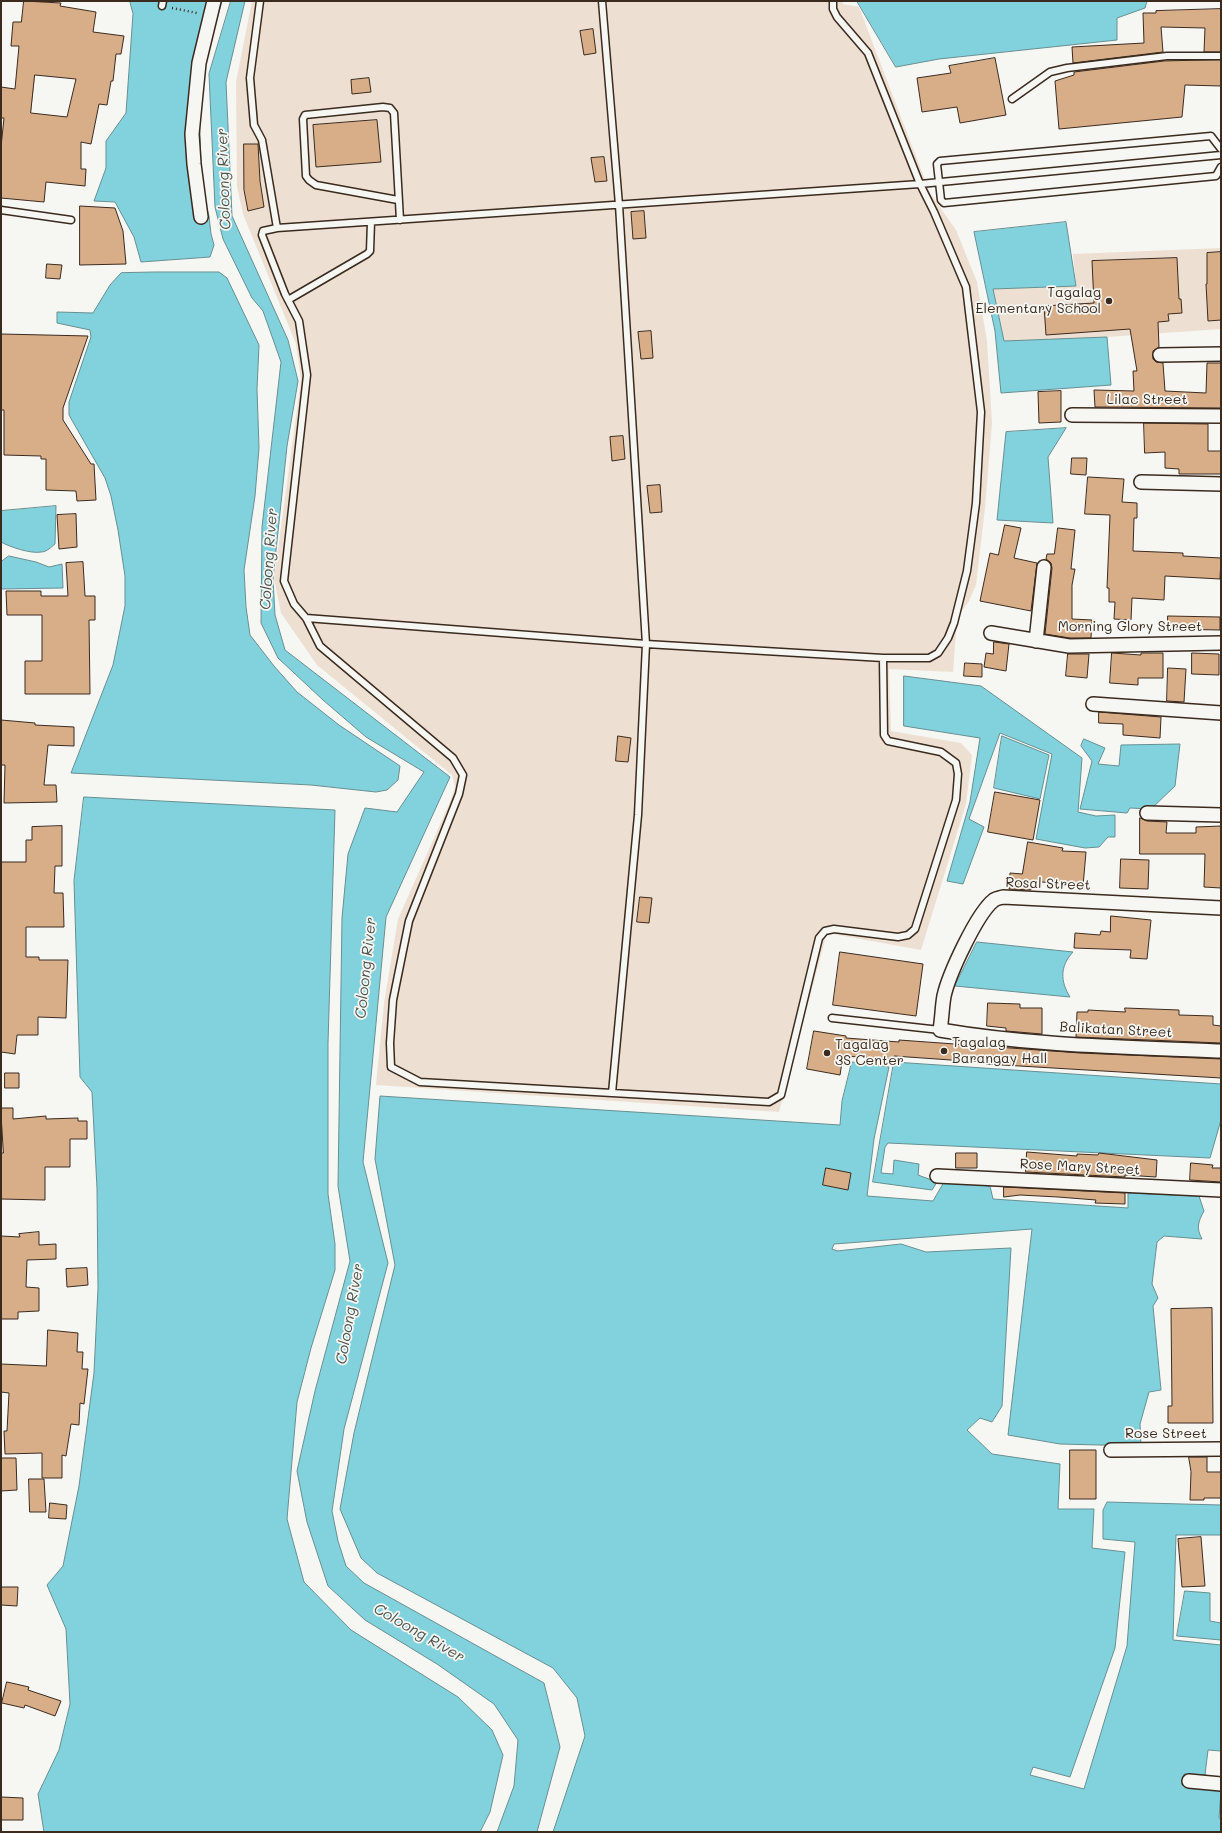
<!DOCTYPE html>
<html>
<head>
<meta charset="utf-8">
<style>
	body { margin:0 }
	#map { position:relative; width:1222px; height:1833px; overflow:hidden; background:#f6f6f2; font-family:Mali,sans-serif }
	canvas { display:block }
	.frame { position:absolute; inset:0; border:2px solid #3b2a1e; pointer-events:none }
</style>
</head>
<body>
<div id="map">
<canvas width="1222" height="1833"></canvas>
<div class="frame"></div>
</div>
<script>
const ctx = document.querySelector('canvas').getContext('2d');
ctx.lineJoin = 'round';
function fillPath(path, color) { ctx.fillStyle = color; ctx.fill(path, 'evenodd'); }
function strokePath(path, color, width, dash) { ctx.strokeStyle = color; ctx.lineWidth = width; ctx.lineCap = dash ? 'butt' : 'round'; ctx.setLineDash(dash || []); ctx.stroke(path); }
function label(font, color, halo, rows, align = 'center') {
  ctx.font = font + ' Mali,sans-serif'; ctx.lineWidth = 3.5; ctx.setLineDash([]); ctx.textBaseline = 'middle'; ctx.strokeStyle = halo; ctx.fillStyle = color; for (const [text, x, y, turn = 0] of rows) {
    ctx.save(); ctx.translate(x, y); ctx.rotate((+turn || 0) * Math.PI / 180); ctx.textAlign = isNaN(turn) ? turn : align; if (halo) ctx.strokeText(text, 0, 0); ctx.fillText(text, 0, 0); ctx.restore();
  }
}
fillPath(new Path2D(`
	M252 1H843V4L859 7 930 193 956 230 977 282 987 341 992 423 985 508 976 585 969 601 957 618 953 672 889 669 891 731 961 743 972 755 966 804 921 950 827 933 779 1112 376 1085 384 1003 398 919 450 802 455 787 452 775 317 665 281 613 274 579 301 380 296 344 243 214 237 187 236 82Z
	M1221 248V329L1107 337 1004 342 993 289 1076 286 1073 254Z`), '#ede0d2');
const water = new Path2D(`
	M130 1H222L201 72 199 108 202 193 209 216 211 234 214 245 210 257 141 262 134 237 115 202 94 201 106 168V141L126 113 133 14Z
	M231 1H245L226 82 232 216 288 340 298 381 287 446 273 579 275 615 285 650 450 777 386 917 363 1162 388 1263 344 1429 332 1511 338 1541 346 1566 364 1583 544 1683 560 1747 537 1832H497L514 1786 518 1740 494 1704 437 1664 365 1620 328 1586 307 1522 297 1471 315 1391 350 1261 338 1186 342 918 348 854 365 808 397 812 424 772 366 737 323 700 278 658 261 623 262 527 281 362 263 311 252 298 223 239 215 207 209 74Z
	M857 1H1147L1145 8 1117 18V40L939 59 896 67Z
	M1066 222 1076 286 993 289 1004 341 1107 337 1111 385 1001 393 995 331 974 232Z
	M154 272H219L227 278 259 345 257 389 259 448 255 496 244 570 246 607 250 635 274 666 297 692 339 725 400 766 398 780 387 790 376 792 311 785 71 773 113 665 125 606V576L118 530 111 496 105 478 69 415V402L91 337 90 330 57 323V312L93 313 110 285 121 273Z
	M1066 428 1048 457 1053 523 997 520 1006 432Z
	M56 506 55 544C51 547 47 552 41 552 31 554 10 547 1 542V511Z
	M9 556 36 562 49 567 62 564 63 588 1 589V562Z
	M904 676 981 686 1082 758 1078 812 1096 816 1115 815V837H1108L1099 847 1085 848 1036 839 1052 754 1000 733 969 819 984 827 963 884 947 881 970 802 980 738 904 726Z
	M1002 736 1049 755 1040 799 994 788Z
	M1084 739 1105 748 1098 764 1119 766 1121 745 1180 744 1175 786 1151 809 1130 808 1127 813 1080 809 1092 761 1081 746Z
	M84 797 335 810 328 1043V1194L335 1244V1270L311 1348 297 1402 287 1519 304 1582 351 1630 458 1697 492 1730 503 1755 490 1812 480 1832H44L38 1794 59 1750 70 1704 66 1629 47 1585 63 1566 79 1486 94 1373 98 1288 97 1188 92 1092 80 1077 74 881Z
	M977 942 1073 952C1060 966 1060 981 1070 997L955 986Z
	M852 1062 889 1067 874 1139 867 1196 933 1201 944 1182 990 1186 993 1199 1128 1208V1193L1199 1196 1204 1211C1198 1222 1196 1228 1202 1239L1164 1236 1157 1242 1152 1284 1158 1298 1153 1306 1161 1390 1149 1392 1140 1424 1141 1446 1060 1444 1008 1435 1032 1229 834 1244 832 1249 837 1251 901 1244 926 1252 1011 1248 1002 1406 992 1422 980 1418 967 1430 992 1454 1060 1464 1058 1509H1094L1092 1548 1125 1552 1115 1648 1070 1777 1033 1767 1030 1775 1084 1789 1127 1646 1135 1542 1103 1539V1510L1107 1502 1221 1505V1535H1176L1173 1640 1221 1645V1751L1208 1750 1205 1775 1184 1774 1182 1785 1221 1791 1219 1818 1221 1819V1832H553L585 1736 577 1698 553 1668 377 1573 361 1558 340 1509 354 1433 395 1265 375 1159 380 1096 840 1125 842 1101Z
	M894 1062 1221 1084V1120L1210 1158 888 1143 885 1147 881 1173 893 1174 894 1160 919 1164 918 1175 937 1182 932 1190 873 1182Z
	M1185 1591 1210 1593V1621L1221 1623V1640L1177 1636Z`);
fillPath(water, '#82d2de');
strokePath(water, '#668f91', 1);
const building = new Path2D(`
	M24 1 61 3 60 6 96 12 93 32 124 36 121 54H116L113 81H111L107 105 99 104 91 144 81 142V169H86L85 186 46 182 44 202 1 198V147L4 118H1V87L15 89 19 46H11L13 22H21ZM35 75 76 79 67 117 31 113Z
	M1221 9V52H1204L1205 28 1161 27 1163 52 1073 63 1072 47 1144 43 1143 13H1156V11Z
	M593 29 596 53 584 55 580 31Z
	M995 58 1006 115 960 123 957 107 922 112 917 78 951 73 949 66Z
	M1221 60V86L1185 85 1182 117 1059 129 1055 81 1074 75V72L1164 61Z
	M369 78 371 92 352 94 351 80Z
	M377 120 381 162 316 167 313 125Z
	M244 144H258L260 181 264 207 248 211 244 190Z
	M604 157 607 181 595 182 591 158Z
	M80 206 115 208 123 231 126 264 80 265Z
	M644 211 646 238 633 239 631 212Z
	M1221 252V320L1208 321 1206 284H1207V253Z
	M1177 258 1179 299H1181L1182 313 1168 314 1169 321 1158 322 1159 347 1153 351V359L1156 362 1163 363 1165 391 1206 393 1207 363H1221V408L1095 407 1094 390 1134 391 1133 371H1137L1130 329 1046 335 1044 306 1094 303 1092 261Z
	M47 264 62 265 60 279 46 278Z
	M651 331 653 358 641 359 638 332Z
	M1 334 88 336 63 408V420L91 464H94L96 500 77 501 76 491 46 490V459H41V456L4 455V410H1Z
	M1061 391V422L1039 423 1038 392Z
	M1144 423 1208 424V451H1221V474H1179V469L1165 468V452L1145 453Z
	M623 436 625 459 612 461 610 437Z
	M1072 458H1087L1086 475 1071 474Z
	M1088 477 1124 479 1122 502 1137 503V518H1134L1133 551 1183 553V556L1221 558 1220 579 1165 576 1164 600 1132 598 1131 620 1114 619 1115 602H1109V588H1107L1110 515 1085 514Z
	M660 485 662 512 650 513 647 486Z
	M76 514 77 547 59 549 57 515Z
	M1005 525 1021 528 1014 558 1037 563 1031 611 980 601 990 553 998 555Z
	M1058 528 1075 530 1071 569H1075L1072 585V619L1092 620 1091 638H1070L1045 634 1052 568 1051 563 1046 559 1047 554H1054Z
	M83 562 85 596H95V620H89L90 694H25V661H42V615H7L6 591H41V596H68L66 563Z
	M1168 616 1220 617V630L1168 629Z
	M994 642 1009 644 1006 671 984 667 986 653 993 654Z
	M1112 653 1141 655V653H1163V678H1138V685L1110 683Z
	M1192 653 1219 654V675L1192 674Z
	M1068 654H1089L1087 678 1066 676Z
	M965 663 982 664V677L964 676Z
	M1168 668 1186 669 1184 702 1167 701Z
	M1099 712 1161 717 1160 738 1123 735V724L1099 723Z
	M1 720 35 723V725L74 727V746L48 745 44 785H56L57 802 4 803 5 765H1Z
	M618 736 631 738 628 762 616 761Z
	M995 792 1040 800 1033 840 988 832Z
	M1140 818 1147 821 1167 822 1166 833H1196V827L1221 826V888L1204 887 1205 854H1140Z
	M62 826V866H55L54 893H63L64 927H26V957H39V960H68L66 1018 38 1017V1035H17L15 1054 1 1052V862H26V840H32V827Z
	M1028 842 1063 848 1062 851 1086 852 1083 886 1032 881 1031 890 1009 889 1010 873 1022 874Z
	M1121 859 1149 860 1148 889 1120 888Z
	M640 897 652 898 649 923 637 922Z
	M1111 916 1151 920 1147 959 1130 958 1131 950 1074 948 1075 933 1100 935 1101 931 1110 932Z
	M840 952 923 964 916 1016 833 1005Z
	M988 1003 1020 1004V1008H1042V1034L1006 1031V1028L987 1026Z
	M1125 1008 1179 1010V1015L1213 1016V1025L1221 1026V1043L1076 1037 1077 1012H1088V1010L1125 1012Z
	M814 1031 846 1036V1038L899 1042V1040L1080 1053 1221 1059V1078L986 1064 987 1062 965 1061 894 1056V1059L843 1056 840 1075 807 1069Z
	M5 1073H19V1088H5Z
	M1 1108H13V1119L46 1116V1119L78 1118V1121H87V1139H70V1167H45V1200L1 1199V1153H3Z
	M1027 1152 1077 1156V1154L1098 1155 1099 1153 1157 1160 1156 1177 1125 1175V1177L1026 1172Z
	M956 1153H977V1168H956Z
	M1191 1163 1213 1165 1212 1168H1221V1182L1190 1180Z
	M826 1168 851 1173 848 1190 823 1185Z
	M1004 1187 1125 1193V1204L1095 1203 1096 1200 1058 1197 1020 1195 1004 1197Z
	M39 1232V1245L56 1244V1259L27 1260 26 1287 39 1288V1311L18 1312V1319H1V1236L20 1237 19 1234Z
	M87 1268 88 1285 67 1287 66 1269Z
	M1212 1308 1213 1423H1168V1406H1172L1171 1309Z
	M48 1330 78 1333 77 1352H83L82 1369H88L84 1404 80 1403 79 1425 71 1424 66 1456 62 1455V1478H42V1453L5 1454 4 1431H7L9 1393 1 1392V1364L46 1366Z
	M1070 1450H1096V1499H1070Z
	M1189 1457H1207V1472H1221V1498H1204V1500H1190L1191 1472Z
	M1 1458H16L17 1490 1 1491Z
	M29 1479H44L46 1512H30Z
	M50 1503 67 1505 66 1519 49 1518Z
	M1201 1537 1205 1586 1182 1587 1178 1539Z
	M1 1587H18L17 1606 1 1605Z
	M7 1682 29 1687 28 1690 61 1701 55 1716 25 1705 24 1708 2 1703Z
	M1 1797 23 1798V1820H1Z`);
fillPath(building, '#d8ae89');
strokePath(building, '#3b2a1e', 1);
const lane = new Path2D(`
	M260 1 250 78 254 125 262 140 277 228
	M602 1 619 205 646 644 638 815 612 1093
	M162 6 163 1
	M1012 99 1050 72 1067 68 1167 56H1221
	M1221 149 1211 136 940 161 937 164 941 200 944 203 1216 176 1221 167
	M398 200 316 185 309 180 306 176 303 119 305 115 383 107 390 108 394 113 400 220
	M1 210 71 220
	M288 300 367 254 370 251 371 222
	M306 618 646 644 883 658H929L938 653 948 638 954 623 967 571 976 503 981 412 966 287 934 212 920 184 868 53 837 17 833 9V1
	M883 658 884 735 888 741 941 752 956 763 958 774 956 800 915 929 908 935 898 937 834 929 825 931 819 938 781 1095 769 1102 420 1082 391 1067 390 1043 393 1000 409 921 459 794 463 775 453 758 320 646 306 618 294 604 284 581 307 375 299 321 285 294 262 235 263 231 277 228 920 184 1221 155
	M832 1018 940 1030`);
const street = new Path2D(`
	M201 217 194 164 192 134 199 63 214 1
	M1160 355 1221 354
	M1072 415 1221 416
	M1141 482 1221 484
	M991 633 1069 646 1221 643
	M1036 641 1044 567
	M1093 704 1221 713
	M1147 813 1221 815
	M1221 908 1003 897C1000 898 997 898 994 900 977 913 949 974 944 996 942 1007 942 1019 940 1030 1033 1046 1127 1047 1221 1051
	M937 1176 1221 1190
	M1111 1450 1221 1449
	M1189 1781 1221 1784`);
strokePath(lane, '#3b2a1e', 9);
strokePath(street, '#3b2a1e', 16);
strokePath(new Path2D(`
	M172 8 197 13`), '#3b2a1e', 2.5, [1, 3]);
strokePath(lane, '#f6f6f2', 6);
strokePath(street, '#f6f6f2', 13);
for (const [x, y, r, color] of [
	[1109,301,4,"#3b2a1e"],
	[944,1051,4,"#3b2a1e"],
	[827,1053,4,"#3b2a1e"]
]) { const dot = new Path2D(); dot.arc(x, y, r, 0, 2 * Math.PI); ctx.fillStyle = color; ctx.fill(dot); strokePath(dot, '#f6f6f2', 1.5); }
label('14px', '#3b2a1e', '#f6f6f2', [
	["Tagalag",1101,293,"right"],
	["Elementary School",1101,309,"right"],
	["Tagalag",952,1043],
	["Barangay Hall",952,1059],
	["Tagalag",835,1045],
	["3S Center",835,1061]
], 'left');
label('14px', '#3b2a1e', '#f6f6f2', [
	["Lilac Street",1147,400],
	["Morning Glory Street",1130,627],
	["Rosal Street",1048,884,2],
	["Balikatan Street",1116,1030,3],
	["Rose Mary Street",1080,1167,3],
	["Rose Street",1166,1434]
]);
label('italic 15px', '#4d544e', '#f6f6f2', [
	["Coloong River",224,179,-92],
	["Coloong River",269,559,-86],
	["Coloong River",366,968,-84],
	["Coloong River",350,1314,-80],
	["Coloong River",419,1633,30]
]);
</script>
</body>
</html>
